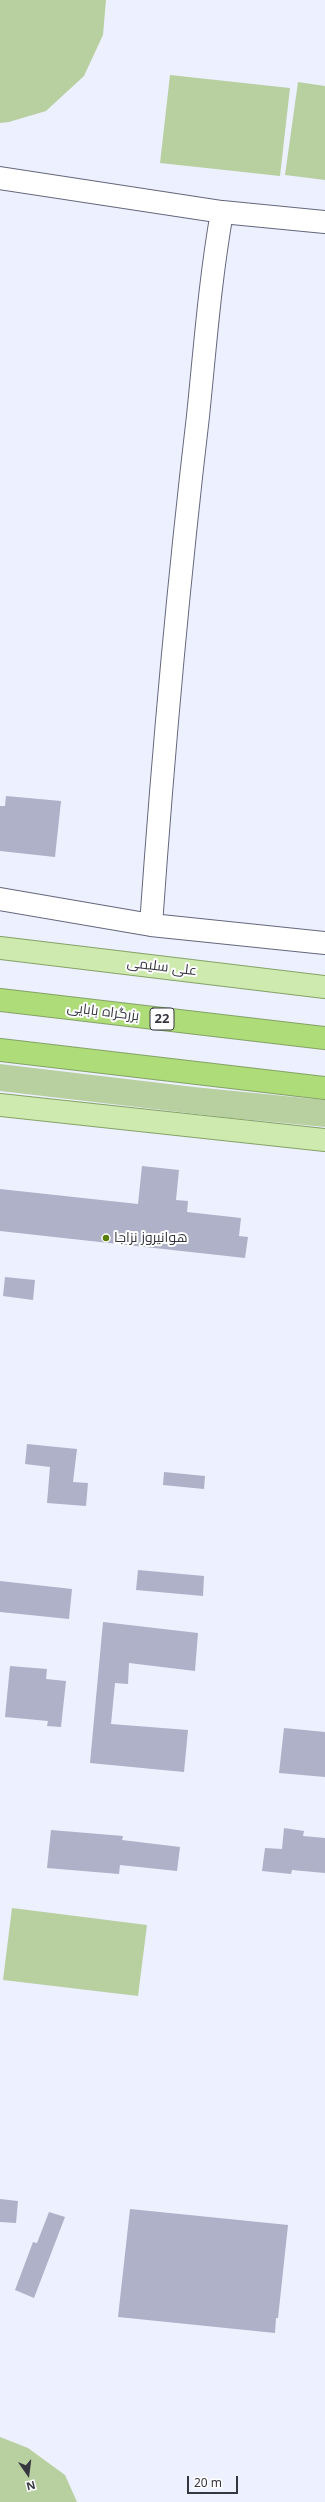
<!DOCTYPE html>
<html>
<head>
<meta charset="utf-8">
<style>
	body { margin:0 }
	#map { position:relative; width:325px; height:2502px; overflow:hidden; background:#edf0ff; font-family:"Noto Sans",sans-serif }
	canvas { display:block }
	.north { position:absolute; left:8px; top:2454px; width:40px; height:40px; -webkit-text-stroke:3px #fefefe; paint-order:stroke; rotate:166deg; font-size:11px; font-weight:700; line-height:16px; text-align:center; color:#35363f }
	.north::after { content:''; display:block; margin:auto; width:14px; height:18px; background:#35363f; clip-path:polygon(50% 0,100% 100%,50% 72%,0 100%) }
	.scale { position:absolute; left:187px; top:2476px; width:51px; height:18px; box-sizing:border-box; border:2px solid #35363f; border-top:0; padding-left:5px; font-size:12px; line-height:14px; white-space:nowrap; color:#35363f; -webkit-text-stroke:3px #fefefe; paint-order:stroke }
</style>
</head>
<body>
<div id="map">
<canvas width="325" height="2502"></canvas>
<div class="north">N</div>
<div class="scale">20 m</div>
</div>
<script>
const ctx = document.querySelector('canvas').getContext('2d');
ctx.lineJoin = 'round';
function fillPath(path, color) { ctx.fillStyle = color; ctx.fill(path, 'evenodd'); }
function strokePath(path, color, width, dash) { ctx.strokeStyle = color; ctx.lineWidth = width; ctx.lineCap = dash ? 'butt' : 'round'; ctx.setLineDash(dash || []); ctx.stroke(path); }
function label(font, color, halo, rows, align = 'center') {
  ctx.font = font + ' "Noto Sans",Cairo,sans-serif'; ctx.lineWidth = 4; ctx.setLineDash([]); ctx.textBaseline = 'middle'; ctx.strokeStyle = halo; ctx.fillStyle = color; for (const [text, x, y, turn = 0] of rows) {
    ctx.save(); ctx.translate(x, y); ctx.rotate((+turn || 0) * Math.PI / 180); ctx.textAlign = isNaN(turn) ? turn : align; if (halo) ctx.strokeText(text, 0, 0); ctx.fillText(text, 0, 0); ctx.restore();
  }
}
fillPath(new Path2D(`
	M0 0H106L103 35 84 76 46 111 9 122 0 123Z
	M170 75 290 88 280 176 160 163Z
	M298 82 325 86V180L285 175Z
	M0 1064 194 1087 325 1100V1127L231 1118 0 1091Z
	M12 1908 147 1925 138 1996 3 1980Z
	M0 2437 28 2448 65 2475 77 2502H0Z`), '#b8cfa0');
fillPath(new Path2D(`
	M6 796 61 801 55 857 0 851V806H5Z
	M142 1166 179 1170 176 1200 188 1201 187 1212 241 1218 239 1236 248 1237 245 1258 0 1231V1189L138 1204Z
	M5 1277 35 1280 33 1300 3 1296Z
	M27 1444 77 1449 73 1482 88 1483 86 1506 47 1503 50 1467 25 1464Z
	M164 1472 205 1476 204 1489 163 1485Z
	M138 1570 204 1576 203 1596 136 1590Z
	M0 1581 72 1589 69 1619 0 1612Z
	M103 1622 198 1633 195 1671 129 1663 128 1684 115 1683 111 1724 188 1730 184 1772 90 1763Z
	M10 1666 47 1669 46 1679 66 1681 61 1727 47 1726 48 1721 5 1717Z
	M284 1728 325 1732V1777L279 1773Z
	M284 1828 304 1831 303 1836 325 1838V1873L292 1870 291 1874 262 1871 265 1848 282 1849Z
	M51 1830 123 1836 122 1840 180 1847 177 1871 120 1865 119 1874 47 1868Z
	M0 2199 18 2201 16 2223 0 2222Z
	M130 2209 288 2225 278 2318H276L275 2333 118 2317Z
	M49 2212 65 2217 34 2298 15 2290 33 2242 37 2243Z`), '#aeb1c8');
const minor = new Path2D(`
	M0 178 222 212
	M325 222 222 212C210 280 205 348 198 416 178 586 163 755 151 925L325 943
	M0 899 151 925`);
const major = new Path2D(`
	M0 948 325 987
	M0 1105 325 1140`);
const highway = new Path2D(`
	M0 1000 325 1038
	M0 1050 325 1088`);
strokePath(minor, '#64677c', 24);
strokePath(major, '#84a265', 24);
strokePath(highway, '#84a265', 24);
strokePath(minor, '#fff', 22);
strokePath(major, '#ceeaaf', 22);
strokePath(highway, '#aedc79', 22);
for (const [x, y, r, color] of [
	[106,1238,4,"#568005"]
]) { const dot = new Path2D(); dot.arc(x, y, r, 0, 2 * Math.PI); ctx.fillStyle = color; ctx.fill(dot); strokePath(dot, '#fefefe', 1.5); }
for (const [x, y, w] of [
	[162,1019,24]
]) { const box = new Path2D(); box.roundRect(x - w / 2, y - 11, w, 22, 3); ctx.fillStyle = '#fefefe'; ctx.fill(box); strokePath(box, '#35363f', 1); }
label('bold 13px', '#35363f', null, [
	["22",162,1019]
]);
label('14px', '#35363f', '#fefefe', [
	["علی سلیمی",162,967,7],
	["بزرگراه بابایی",103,1012,7]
]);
label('14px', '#35363f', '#fefefe', [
	["هوانیروز نزاجا",114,1238]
], 'left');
</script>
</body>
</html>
